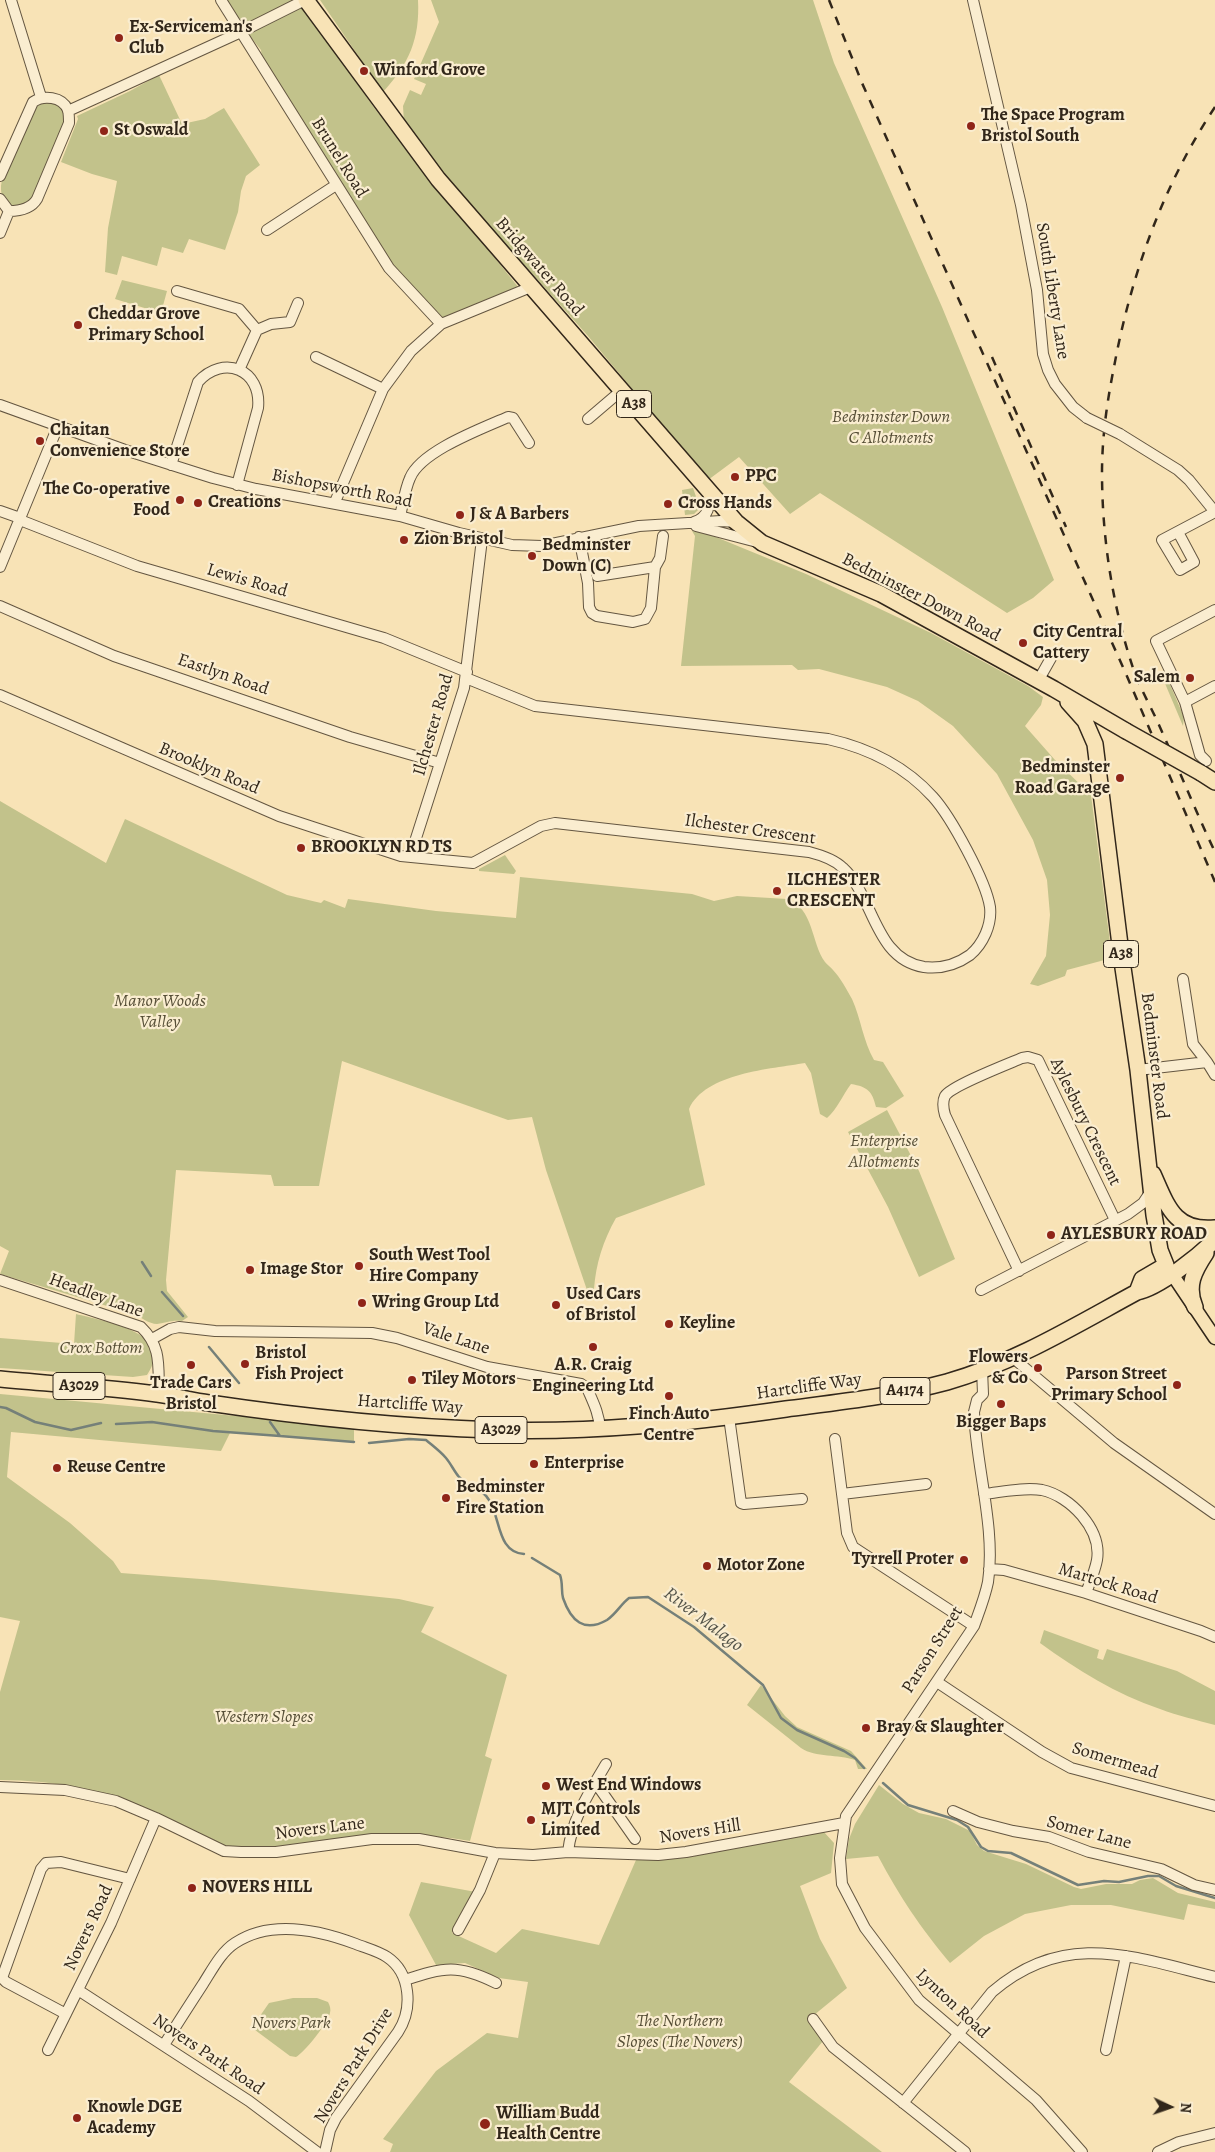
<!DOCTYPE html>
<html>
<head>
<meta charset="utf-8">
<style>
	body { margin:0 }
	#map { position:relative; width:1215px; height:2152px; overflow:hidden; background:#f8e3b6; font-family:Alegreya,serif }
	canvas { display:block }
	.north { position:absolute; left:1145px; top:2082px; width:50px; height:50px; -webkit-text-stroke:4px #faedd0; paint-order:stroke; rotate:93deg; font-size:14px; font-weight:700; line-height:20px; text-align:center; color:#32271a }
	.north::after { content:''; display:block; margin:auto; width:18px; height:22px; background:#32271a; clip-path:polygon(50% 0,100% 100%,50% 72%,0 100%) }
</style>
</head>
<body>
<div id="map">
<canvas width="1215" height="2152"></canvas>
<div class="north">N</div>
</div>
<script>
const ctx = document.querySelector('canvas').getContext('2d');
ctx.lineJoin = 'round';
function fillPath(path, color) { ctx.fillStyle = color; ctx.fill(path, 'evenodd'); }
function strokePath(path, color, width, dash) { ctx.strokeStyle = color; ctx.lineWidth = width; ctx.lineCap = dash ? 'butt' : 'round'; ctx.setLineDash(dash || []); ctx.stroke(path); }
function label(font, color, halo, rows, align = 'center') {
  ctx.font = font + ' Alegreya,serif'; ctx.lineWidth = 4.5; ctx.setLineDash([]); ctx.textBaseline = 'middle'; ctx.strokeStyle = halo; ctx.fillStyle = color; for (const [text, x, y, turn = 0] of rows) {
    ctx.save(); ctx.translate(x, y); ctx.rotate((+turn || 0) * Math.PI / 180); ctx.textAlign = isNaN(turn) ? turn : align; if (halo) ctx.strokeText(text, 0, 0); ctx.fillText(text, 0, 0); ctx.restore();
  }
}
fillPath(new Path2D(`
	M225 0H296L242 26Z
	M320 0H418C420 39 409 64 383 92Z
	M431 0H813L834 63 942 307 1054 580 1033 598 1007 613 820 493 790 514 739 457 708 480 588 336 448 180 404 123 403 106 410 90 421 95 426 84 414 79 439 22Z
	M303 7 375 109 519 288 444 318 441 317 395 268 262 58 261 50 249 35V32Z
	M159 75 182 124 205 119 224 108 260 165 246 176 241 191 238 212 225 250 189 239 183 253 162 247 157 266 122 256 117 275 105 272 108 228 117 181 92 174 61 162 78 119 77 116 130 91Z
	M44 102 56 104 62 108 66 121 38 189 29 203 10 206C5 201 1 196 1 189 0 173 26 125 33 108Z
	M122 280 167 291 161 313 115 299Z
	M693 488 700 508 694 514 685 515 682 490Z
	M692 531 706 533 806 574 931 633 1028 686 1043 697 1041 705 1025 726 1055 760 1091 795 1112 958 1067 970 1065 976 1038 986 1030 984 1046 956 1050 915 1047 880 1033 840 997 774 953 726 918 701 887 687 819 669 798 670 792 665 681 666 695 536Z
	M1165 673 1184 717 1183 726 1161 674Z
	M0 801 106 863 125 819 287 895 321 903 324 900 345 908 348 899 436 911 516 918 520 877 692 894 714 901 737 896 787 899C814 908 811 943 825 962 827 965 831 967 833 970 840 977 847 990 852 999 861 1019 863 1041 874 1060L883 1062 904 1096 886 1108 876 1107C872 1091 868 1087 851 1084 842 1096 838 1108 827 1118L820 1114 811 1073 805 1063C771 1069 705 1073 689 1109L705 1185 616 1218C603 1241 596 1263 594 1289L587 1290 546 1170 532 1117 508 1120 342 1061 319 1186H274L271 1175 176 1170 166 1280 167 1291 188 1317 182 1321C170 1320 167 1323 157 1324 149 1324 141 1317 134 1314L0 1274 9 1251 0 1246Z
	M505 855 516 871 514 874 479 871V869Z
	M887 1110 919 1171 955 1259 919 1277 888 1207 848 1132Z
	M76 1314C102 1321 178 1332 147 1375L133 1377 0 1368V1338L74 1344Z
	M0 1394 354 1427V1442L230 1433 221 1451 11 1432 7 1477 70 1523 113 1561 121 1573 214 1580 399 1599 434 1607 421 1632 507 1675 485 1756 492 1759 470 1841C454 1838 434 1836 418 1836 354 1837 289 1858 225 1847 201 1843 180 1823 158 1813 107 1791 56 1780 0 1780V1692L20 1621 0 1617Z
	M1044 1630 1099 1650 1097 1658 1103 1660 1107 1649 1177 1671 1215 1691V1725C1197 1720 1178 1716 1160 1709 1116 1694 1077 1670 1040 1643Z
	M761 1685 785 1716 797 1727 851 1751 867 1769H858L855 1760C838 1754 816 1758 801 1748L747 1705Z
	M879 1785 903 1804 919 1813 946 1819 970 1831 977 1845 984 1851 1026 1864 1074 1887 1081 1889 1106 1884H1132L1140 1880 1153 1878 1178 1893 1215 1902V1909L1188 1904 1184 1920 1111 1905H1071L1025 1914 984 1936 950 1963C920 1927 900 1897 878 1856L846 1859 849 1839 855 1824Z
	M823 1831 834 1843 831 1873 800 1886 820 1939 847 1988 808 2020 823 2041 789 2082 882 2152H390L393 2144 383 2139 436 2071 487 2033 518 2038 528 1982 499 1978 465 1963 436 1965 409 1915 421 1882 476 1892 452 1933 496 1953 522 1929 599 1945 636 1860 690 1857Z
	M293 1998H317L328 2002C330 2006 331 2009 330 2013 328 2023 304 2053 296 2057L290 2056 255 2030 253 2026 269 2003Z`), '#c2c28b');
strokePath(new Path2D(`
	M142 1262 151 1276
	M162 1292 183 1316
	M209 1347 239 1383
	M0 1407 6 1408 35 1422 71 1430 101 1423
	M270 1422 280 1436 354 1442
	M116 1424 152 1422 213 1431 280 1436
	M369 1443 409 1439 426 1440C433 1446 440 1451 446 1458 451 1464 454 1471 459 1477 468 1486 482 1488 489 1500 501 1519 497 1552 524 1554
	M532 1558 560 1575C563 1583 561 1590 563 1598 571 1621 584 1633 607 1620 616 1614 621 1604 629 1598L648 1597 694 1627 763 1685 781 1718 797 1730 844 1751 855 1758 864 1768
	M883 1783 908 1805 957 1820 968 1827 981 1847 988 1851 1011 1853 1078 1885 1104 1881 1119 1882 1148 1876H1159L1176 1886 1215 1898`), '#758079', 2.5);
const minor = new Path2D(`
	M11 0 41 97
	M221 0 389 268 441 324
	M973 0 1021 205 1037 290 1043 354 1048 370 1055 384 1073 407 1087 418
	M68 111 241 32 305 0
	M0 176 33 102C43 95 62 96 68 110 69 114 69 120 69 123L37 199C31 209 20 211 9 211
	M0 199 9 211
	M267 230 336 185
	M0 233 9 211
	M177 291 239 309 257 330 239 370
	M257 330 271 324 290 322 298 303
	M316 357 383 389
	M0 405 125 450 213 478 256 489 400 516 459 533 512 545 542 546 639 526 721 521 736 522
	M588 419 622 390
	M1120 434 1178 470 1189 480 1215 512
	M171 465 198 382C223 354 262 369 258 408L237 485
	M335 502 383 389 411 351 441 324 531 287
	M0 511 20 518
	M400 516C403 504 405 489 410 478 421 451 481 429 508 417L513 418 529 443
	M20 520 137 566 384 638 467 672
	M694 522C709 517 710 506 709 492
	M696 526 757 542
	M1178 532 1194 562 1180 570 1162 540 1215 512
	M579 537 588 583 589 607 592 613 597 616 633 622 645 619 651 608 655 567 660 558 663 536
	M0 567 58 426
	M597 576 655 567
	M0 606 114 656 350 737 440 763
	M1038 681 1051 658
	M0 695 279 816 401 856 473 863 541 826 555 823 809 852C821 855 834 859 843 868 874 896 874 959 924 967 941 969 956 965 970 955 983 944 992 925 990 907 986 881 951 817 933 797 905 766 868 748 828 739L535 706 466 678
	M1185 702 1215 686
	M1206 761 1200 755 1185 702 1156 641 1215 610
	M410 857 464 688 482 539
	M1183 979 1193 1044 1207 1062
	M1138 1070 1207 1062 1215 1075
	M1019 1271 945 1115C943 1108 942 1102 945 1096 951 1086 1008 1064 1022 1058L1028 1057 1038 1060 1115 1220
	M0 1280 141 1327C162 1347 158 1366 159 1394
	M981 1290 1128 1214 1143 1203 1151 1191
	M152 1339 170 1329 179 1327 215 1331 372 1333 397 1338 487 1367 581 1384 587 1388C593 1402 599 1413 600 1429
	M1012 1357 1114 1443 1215 1514
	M982 1369 983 1394 977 1400 974 1412C976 1466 996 1529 988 1582 985 1597 979 1612 974 1626L846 1816 840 1858 842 1884 865 1928 919 2000 1036 2100 1082 2152
	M729 1417 741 1503 744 1504 802 1499
	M835 1439 847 1533 853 1547 974 1626
	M842 1494 926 1484
	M984 1494C1002 1492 1024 1487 1042 1490 1070 1496 1102 1529 1097 1560 1095 1571 1090 1582 1086 1593
	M989 1569 1004 1570 1086 1593 1201 1631 1215 1637
	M937 1682 1042 1752 1071 1768 1215 1806
	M595 1782 635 1839
	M0 1787 65 1790 116 1801 156 1818 224 1851 241 1852H276L372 1839H419L495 1853 533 1855 568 1852 658 1855 686 1852 844 1823
	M953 1811 978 1822 1013 1831 1049 1837 1089 1852 1161 1869 1194 1885 1215 1890
	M568 1852C572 1818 589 1793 606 1764
	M458 1930 480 1890 495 1853
	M405 1980C444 1967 458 1964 496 1983
	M78 1990 249 2101 317 2152
	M66 2014 6 1982 2 1978 41 1869 46 1863 61 1862 130 1879
	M813 2019 833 2047 965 2152
	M164 2045C177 2024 190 2004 203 1984 212 1970 221 1952 235 1943 271 1919 319 1930 356 1944 366 1948 378 1951 387 1957 411 1973 413 2009 398 2032L336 2118 330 2130 325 2152
	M48 2050 111 1923 156 1818
	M1106 2050 1126 1956
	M903 2103 992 1992C1065 1929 1133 1957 1215 1977
	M1158 2152 1179 2142 1215 2133`);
const major = new Path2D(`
	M1168 1268 1215 1338`);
const highway = new Path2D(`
	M306 0 438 179 736 522 762 543 881 594 1054 689 1126 731
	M1068 702 1085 721 1095 744 1122 961 1138 1070 1154 1215 1160 1250 1166 1265 1142 1279 1137 1292
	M1201 773 1215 782
	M1153 1174C1167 1205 1174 1232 1215 1228
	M1195 1307C1186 1286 1194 1271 1206 1253
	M0 1379C52 1384 105 1387 157 1394 175 1396 192 1401 209 1403 303 1417 399 1427 494 1430 592 1433 689 1423 786 1409 839 1402 895 1396 947 1382 1014 1363 1076 1325 1137 1292 1159 1288 1198 1256 1215 1240`);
strokePath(minor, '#645641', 12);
strokePath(major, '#32271a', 15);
strokePath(highway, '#32271a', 18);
strokePath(minor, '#faedd0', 10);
strokePath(major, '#f8e3b6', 12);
strokePath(highway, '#f8e3b6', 15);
strokePath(new Path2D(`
	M829 0 862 83 1126 674 1215 882
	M1215 107C1163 185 1131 275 1114 367 1107 402 1102 437 1102 473 1102 539 1113 609 1134 671 1141 690 1151 707 1159 725 1178 767 1195 810 1215 852
	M992 357 1066 527`), '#32271a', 2.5, [9, 9]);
const minorBridge = new Path2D(`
	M1087 418 1120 434`);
const highwayBridge = new Path2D(`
	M1126 731 1201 773`);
strokePath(minorBridge, '#645641', 12, []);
strokePath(highwayBridge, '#32271a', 18, []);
strokePath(minorBridge, '#faedd0', 10);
strokePath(highwayBridge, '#f8e3b6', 15);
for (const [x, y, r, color] of [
	[119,38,5,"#8f2418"],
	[364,71,5,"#8f2418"],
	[971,126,5,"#8f2418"],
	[104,131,5,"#8f2418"],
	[78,325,5,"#8f2418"],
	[40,441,5,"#8f2418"],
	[735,477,5,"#8f2418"],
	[180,500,5,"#8f2418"],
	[198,503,5,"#8f2418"],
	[668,504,5,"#8f2418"],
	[460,515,5,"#8f2418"],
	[404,540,5,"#8f2418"],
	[532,556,5,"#8f2418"],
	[1023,643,5,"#8f2418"],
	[1190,678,5,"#8f2418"],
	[1120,778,5,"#8f2418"],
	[301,848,5,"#8f2418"],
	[777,891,5,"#8f2418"],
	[1051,1235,5,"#8f2418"],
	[359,1266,5,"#8f2418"],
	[250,1270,5,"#8f2418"],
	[362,1303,5,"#8f2418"],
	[556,1305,5,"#8f2418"],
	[669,1324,5,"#8f2418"],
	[593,1347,5,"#8f2418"],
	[245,1364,5,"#8f2418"],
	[191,1365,5,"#8f2418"],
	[1038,1368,5,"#8f2418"],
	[412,1380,5,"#8f2418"],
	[1177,1385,5,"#8f2418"],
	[669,1396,5,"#8f2418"],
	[1001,1404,5,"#8f2418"],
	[534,1464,5,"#8f2418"],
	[57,1468,5,"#8f2418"],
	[446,1498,5,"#8f2418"],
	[964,1560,5,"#8f2418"],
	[707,1566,5,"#8f2418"],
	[866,1728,5,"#8f2418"],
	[546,1786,5,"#8f2418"],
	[531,1820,5,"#8f2418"],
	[192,1888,5,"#8f2418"],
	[77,2118,5,"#8f2418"],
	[485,2124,6,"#8f2418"]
]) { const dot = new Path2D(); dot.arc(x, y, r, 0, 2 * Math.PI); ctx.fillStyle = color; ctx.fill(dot); strokePath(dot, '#faedd0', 2); }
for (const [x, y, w] of [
	[634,404,35],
	[1121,954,35],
	[79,1386,52],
	[905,1391,50],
	[501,1430,52]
]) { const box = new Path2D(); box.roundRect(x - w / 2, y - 13.5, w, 27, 4); ctx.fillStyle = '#faedd0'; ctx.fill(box); strokePath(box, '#32271a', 1); }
label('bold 16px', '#32271a', null, [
	["A38",634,404],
	["A38",1121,954],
	["A3029",79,1386],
	["A4174",905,1391],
	["A3029",501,1430]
]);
label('bold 18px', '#32271a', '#faedd0', [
	["Ex-Serviceman's",129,28],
	["Club",129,49],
	["Winford Grove",374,71],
	["The Space Program",981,116],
	["Bristol South",981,137],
	["St Oswald",114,131],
	["Cheddar Grove",88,315],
	["Primary School",88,336],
	["Chaitan",50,431],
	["Convenience Store",50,452],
	["PPC",745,477],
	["The Co-operative",170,490,"right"],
	["Food",170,511,"right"],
	["Creations",208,503],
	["Cross Hands",678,504],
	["J & A Barbers",470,515],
	["Zion Bristol",414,540],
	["Bedminster",542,546],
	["Down (C)",542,567],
	["City Central",1033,633],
	["Cattery",1033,654],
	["Salem",1180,678,"right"],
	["Bedminster",1110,768,"right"],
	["Road Garage",1110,789,"right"],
	["BROOKLYN RD TS",311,848],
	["ILCHESTER",787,881],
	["CRESCENT",787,902],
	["AYLESBURY ROAD",1061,1235],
	["South West Tool",369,1256],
	["Hire Company",369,1277],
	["Image Stor",260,1270],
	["Used Cars",566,1295],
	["of Bristol",566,1316],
	["Wring Group Ltd",372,1303],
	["Keyline",679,1324],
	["Bristol",255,1354],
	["Fish Project",255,1375],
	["Flowers",1028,1358,"right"],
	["& Co",1028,1379,"right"],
	["A.R. Craig",593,1366,"center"],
	["Engineering Ltd",593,1387,"center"],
	["Parson Street",1167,1375,"right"],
	["Primary School",1167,1396,"right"],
	["Tiley Motors",422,1380],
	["Trade Cars",191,1384,"center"],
	["Bristol",191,1405,"center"],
	["Finch Auto",669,1415,"center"],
	["Centre",669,1436,"center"],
	["Bigger Baps",1001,1423,"center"],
	["Enterprise",544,1464],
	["Reuse Centre",67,1468],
	["Bedminster",456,1488],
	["Fire Station",456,1509],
	["Tyrrell Proter",954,1560,"right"],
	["Motor Zone",717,1566],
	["Bray & Slaughter",876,1728],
	["West End Windows",556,1786],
	["MJT Controls",541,1810],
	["Limited",541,1831],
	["NOVERS HILL",202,1888],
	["Knowle DGE",87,2108],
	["Academy",87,2129],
	["William Budd",496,2114],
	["Health Centre",496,2135]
], 'left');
label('18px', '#32271a', '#faedd0', [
	["Brunel Road",339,158,58],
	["Bridgwater Road",539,267,49],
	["South Liberty Lane",1052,291,81],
	["Bishopsworth Road",342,489,11],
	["Lewis Road",247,581,16],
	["Bedminster Down Road",921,598,27],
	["Eastlyn Road",223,675,19],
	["Ilchester Road",434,725,-74],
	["Brooklyn Road",209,769,23],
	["Ilchester Crescent",750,830,8],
	["Bedminster Road",1154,1056,83],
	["Aylesbury Crescent",1085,1122,64],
	["Headley Lane",96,1296,20],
	["Vale Lane",456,1339,18],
	["Hartcliffe Way",809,1387,-8],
	["Hartcliffe Way",410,1405,4],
	["Martock Road",1108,1584,17],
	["Parson Street",933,1650,-58],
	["Somermead",1115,1761,17],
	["Novers Lane",320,1829,-7],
	["Novers Hill",700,1832,-9],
	["Somer Lane",1089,1833,15],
	["Novers Road",89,1928,-65],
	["Lynton Road",952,2004,43],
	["Novers Park Road",208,2055,34],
	["Novers Park Drive",354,2066,-58]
]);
label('italic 18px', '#564e36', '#faedd0', [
	["Bedminster Down",891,418],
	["C Allotments",891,439],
	["Manor Woods",160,1002],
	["Valley",160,1023],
	["Enterprise",884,1142],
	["Allotments",884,1163],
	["Crox Bottom",101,1349],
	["Western Slopes",264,1718],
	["The Northern",680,2022],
	["Slopes (The Novers)",680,2043],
	["Novers Park",291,2024]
]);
label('italic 19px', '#545449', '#faedd0', [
	["River Malago",703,1620,37]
]);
</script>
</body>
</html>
